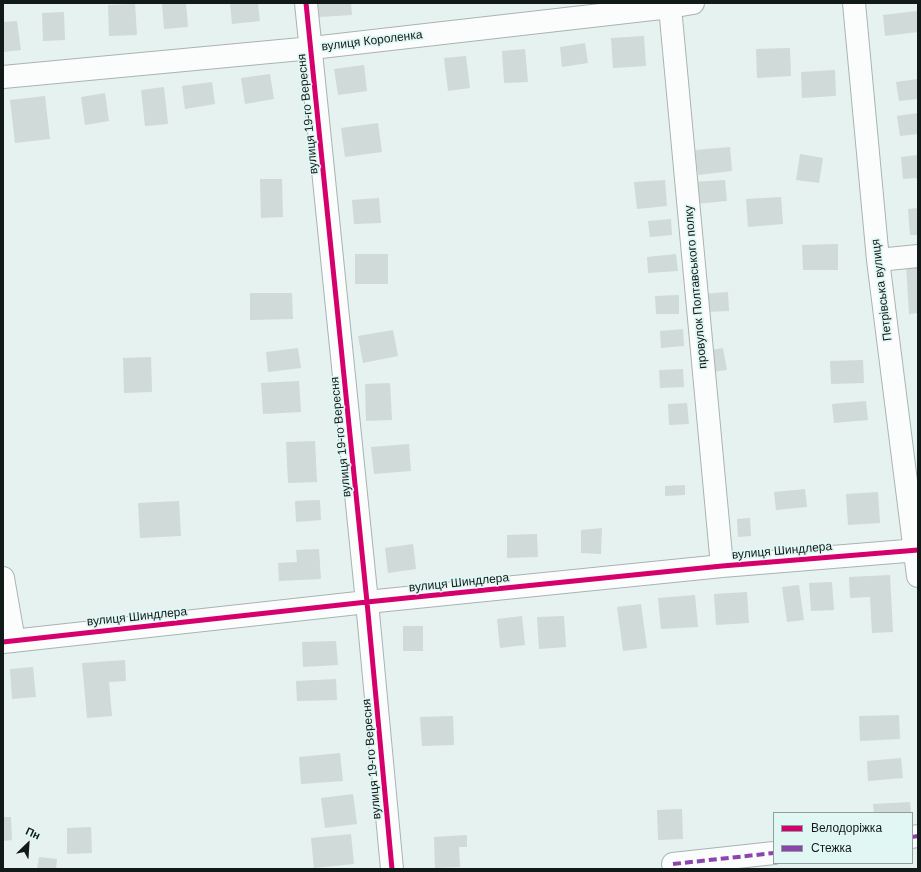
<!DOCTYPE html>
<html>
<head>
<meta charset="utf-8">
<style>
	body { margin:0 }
	#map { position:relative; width:921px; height:872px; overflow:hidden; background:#e5f2f0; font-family:Helvetica,sans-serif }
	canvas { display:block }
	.frame { position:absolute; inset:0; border:4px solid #121a19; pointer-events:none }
	.legend { position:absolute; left:773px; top:812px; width:140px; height:52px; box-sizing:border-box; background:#e0f7f4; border:1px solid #8e9f9c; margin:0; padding:5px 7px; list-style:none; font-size:12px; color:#121a19 }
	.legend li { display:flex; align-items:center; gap:8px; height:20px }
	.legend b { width:20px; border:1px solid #8e9f9c }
	.north { position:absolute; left:8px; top:824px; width:40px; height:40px; -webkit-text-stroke:3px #e0f7f4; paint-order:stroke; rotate:25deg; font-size:11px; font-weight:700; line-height:16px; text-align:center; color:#121a19 }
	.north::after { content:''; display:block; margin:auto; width:14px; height:18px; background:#121a19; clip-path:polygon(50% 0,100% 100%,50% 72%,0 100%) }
</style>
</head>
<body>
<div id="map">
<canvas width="921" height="872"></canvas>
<div class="frame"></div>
<ul class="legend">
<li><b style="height:5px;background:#d6006c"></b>Велодоріжка</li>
<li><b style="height:5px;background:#8e44ad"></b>Стежка</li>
</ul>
<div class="north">Пн</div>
</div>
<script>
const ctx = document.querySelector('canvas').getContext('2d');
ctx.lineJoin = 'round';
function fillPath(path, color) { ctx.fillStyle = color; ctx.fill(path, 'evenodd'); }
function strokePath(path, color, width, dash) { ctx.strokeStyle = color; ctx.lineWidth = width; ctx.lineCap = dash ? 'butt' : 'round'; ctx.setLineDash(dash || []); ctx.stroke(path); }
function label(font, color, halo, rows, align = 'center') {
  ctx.font = font + ' Helvetica,sans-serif'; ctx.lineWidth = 3.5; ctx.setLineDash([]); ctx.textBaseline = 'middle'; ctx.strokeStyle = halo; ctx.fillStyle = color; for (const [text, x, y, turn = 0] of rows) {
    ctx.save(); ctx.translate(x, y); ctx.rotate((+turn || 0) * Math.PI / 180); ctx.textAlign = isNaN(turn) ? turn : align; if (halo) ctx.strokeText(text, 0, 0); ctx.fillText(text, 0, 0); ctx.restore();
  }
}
fillPath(new Path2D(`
	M162 3H186L188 27 164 29Z
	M230 3H258L260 21 232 24Z
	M318 3H351L352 15 319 17Z
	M135 4 137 35 109 36 108 5Z
	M917 11 918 32 885 36 883 15Z
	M64 12 65 40 43 41 42 13Z
	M17 21 21 50 3 52V22Z
	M644 36 646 66 613 68 611 38Z
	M585 43 588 63 562 67 560 47Z
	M790 48 791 76 757 78 756 49Z
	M525 49 528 82 504 83 502 51Z
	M466 56 470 88 448 91 444 58Z
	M364 65 367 91 338 95 334 69Z
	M835 70 836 96 802 98 801 72Z
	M270 74 274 99 245 104 241 78Z
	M918 79V99L899 101 896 82Z
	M212 82 215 104 185 109 182 86Z
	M164 87 168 124 145 126 141 90Z
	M105 93 109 121 85 125 81 97Z
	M45 96 50 139 15 143 10 100Z
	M918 113V134L900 136 897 116Z
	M378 123 382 152 345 157 341 128Z
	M730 147 732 171 698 175 695 150Z
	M800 154 823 158 819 183 796 180Z
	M918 155V178L903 179 901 157Z
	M260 179H282L283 217 261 218Z
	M665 180 667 206 637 209 634 182Z
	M725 180 727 201 695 204 693 182Z
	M781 197 783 224 748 227 746 199Z
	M379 198 381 223 354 224 352 200Z
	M918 208V235H910L908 209Z
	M671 219 672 235 650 237 648 221Z
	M838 244V270H803L802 245Z
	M355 254H388V284H355Z
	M676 254 678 271 648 273 647 257Z
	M906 264H918V313L909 314Z
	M728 292 729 311 703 312 702 294Z
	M250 293H292L293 319 250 320Z
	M679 295V314H656L655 296Z
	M683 329 684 346 661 348 660 331Z
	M393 330 398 356 363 363 358 336Z
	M298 348 301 368 268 372 266 352Z
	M723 348 727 370 711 372 707 351Z
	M151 357 152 392 124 393 123 358Z
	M863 360 864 383 831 384 830 361Z
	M683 369 684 387 660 388 659 370Z
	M299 381 301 412 263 414 261 383Z
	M390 383 392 420 366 421 365 384Z
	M866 401 868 420 834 423 832 404Z
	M687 403 689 424 669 425 668 404Z
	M315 441 317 482 288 483 286 442Z
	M409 444 411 471 374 474 371 447Z
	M685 485V495L665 496V486Z
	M805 489 807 507 776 510 774 492Z
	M878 492 880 523 848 525 846 494Z
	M320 500 321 520 296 522 295 501Z
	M179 501 181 536 140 538 138 503Z
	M750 518 751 536 738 537 737 519Z
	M602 528 601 554 581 553V530Z
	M537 534 538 557 507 558V535Z
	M413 544 416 569 388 573 385 548Z
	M319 549 321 579 279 581 278 563 297 562 296 550Z
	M890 575 893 632 872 633 870 597 850 598 849 577Z
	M832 582 834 610 811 611 809 583Z
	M799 585 804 620 787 622 782 587Z
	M747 592 749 623 716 625 714 594Z
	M695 595 698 627 661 629 658 598Z
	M641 604 647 648 623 651 617 607Z
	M522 616 525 645 500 648 497 619Z
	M564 616 566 647 539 649 537 617Z
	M403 626H423V651H403Z
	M336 641 338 665 303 667 302 642Z
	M125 660 126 681 109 682 112 716 87 718 82 663Z
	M33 667 36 697 12 699 10 669Z
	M336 679 337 700 297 701 296 681Z
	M899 715 900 739 860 741 859 716Z
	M453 716 454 745 422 746 420 717Z
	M340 753 343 781 301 784 299 757Z
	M901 758 903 778 868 781 867 761Z
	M353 794 357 824 325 828 321 798Z
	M910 802 911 813H874L873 804Z
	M682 809 683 839 658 840 657 810Z
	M3 817H11L12 840 3 841Z
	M91 827 92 853 67 854V828Z
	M351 834 354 864 314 868 311 838Z
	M467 835V847H459L460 867 435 868 434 837Z
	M39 857 57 859 56 869H37Z`), '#d0dad8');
const minor = new Path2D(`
	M306 3 367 602 392 869
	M854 3 878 260 918 576
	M670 7 722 566
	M3 77 312 48 670 7 693 3
	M878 260 918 256
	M3 578 14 641
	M3 642 367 602 722 566 918 550
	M912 837 918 836
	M673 864 774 853`);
strokePath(minor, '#aab3b2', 24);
strokePath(minor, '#fbfdfd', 22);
strokePath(new Path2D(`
	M912 837 918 836
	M673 864 774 853`), '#8e44ad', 4, [8, 4]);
strokePath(new Path2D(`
	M306 3 367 602 392 869
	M3 642 367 602 722 566 918 550`), '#d6006c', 5);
label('12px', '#121a19', '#e0f7f4', [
	["вулиця Короленка",372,41,-7],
	["вулиця 19-го Вересня",308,114,-96],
	["провулок Полтавського полку",696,287,-95],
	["Петрівська вулиця",882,290,-97],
	["вулиця 19-го Вересня",341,437,-96],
	["вулиця Шиндлера",782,551,-5],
	["вулиця Шиндлера",459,583,-6],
	["вулиця Шиндлера",137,617,-6],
	["вулиця 19-го Вересня",372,759,-95]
]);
</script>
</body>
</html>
